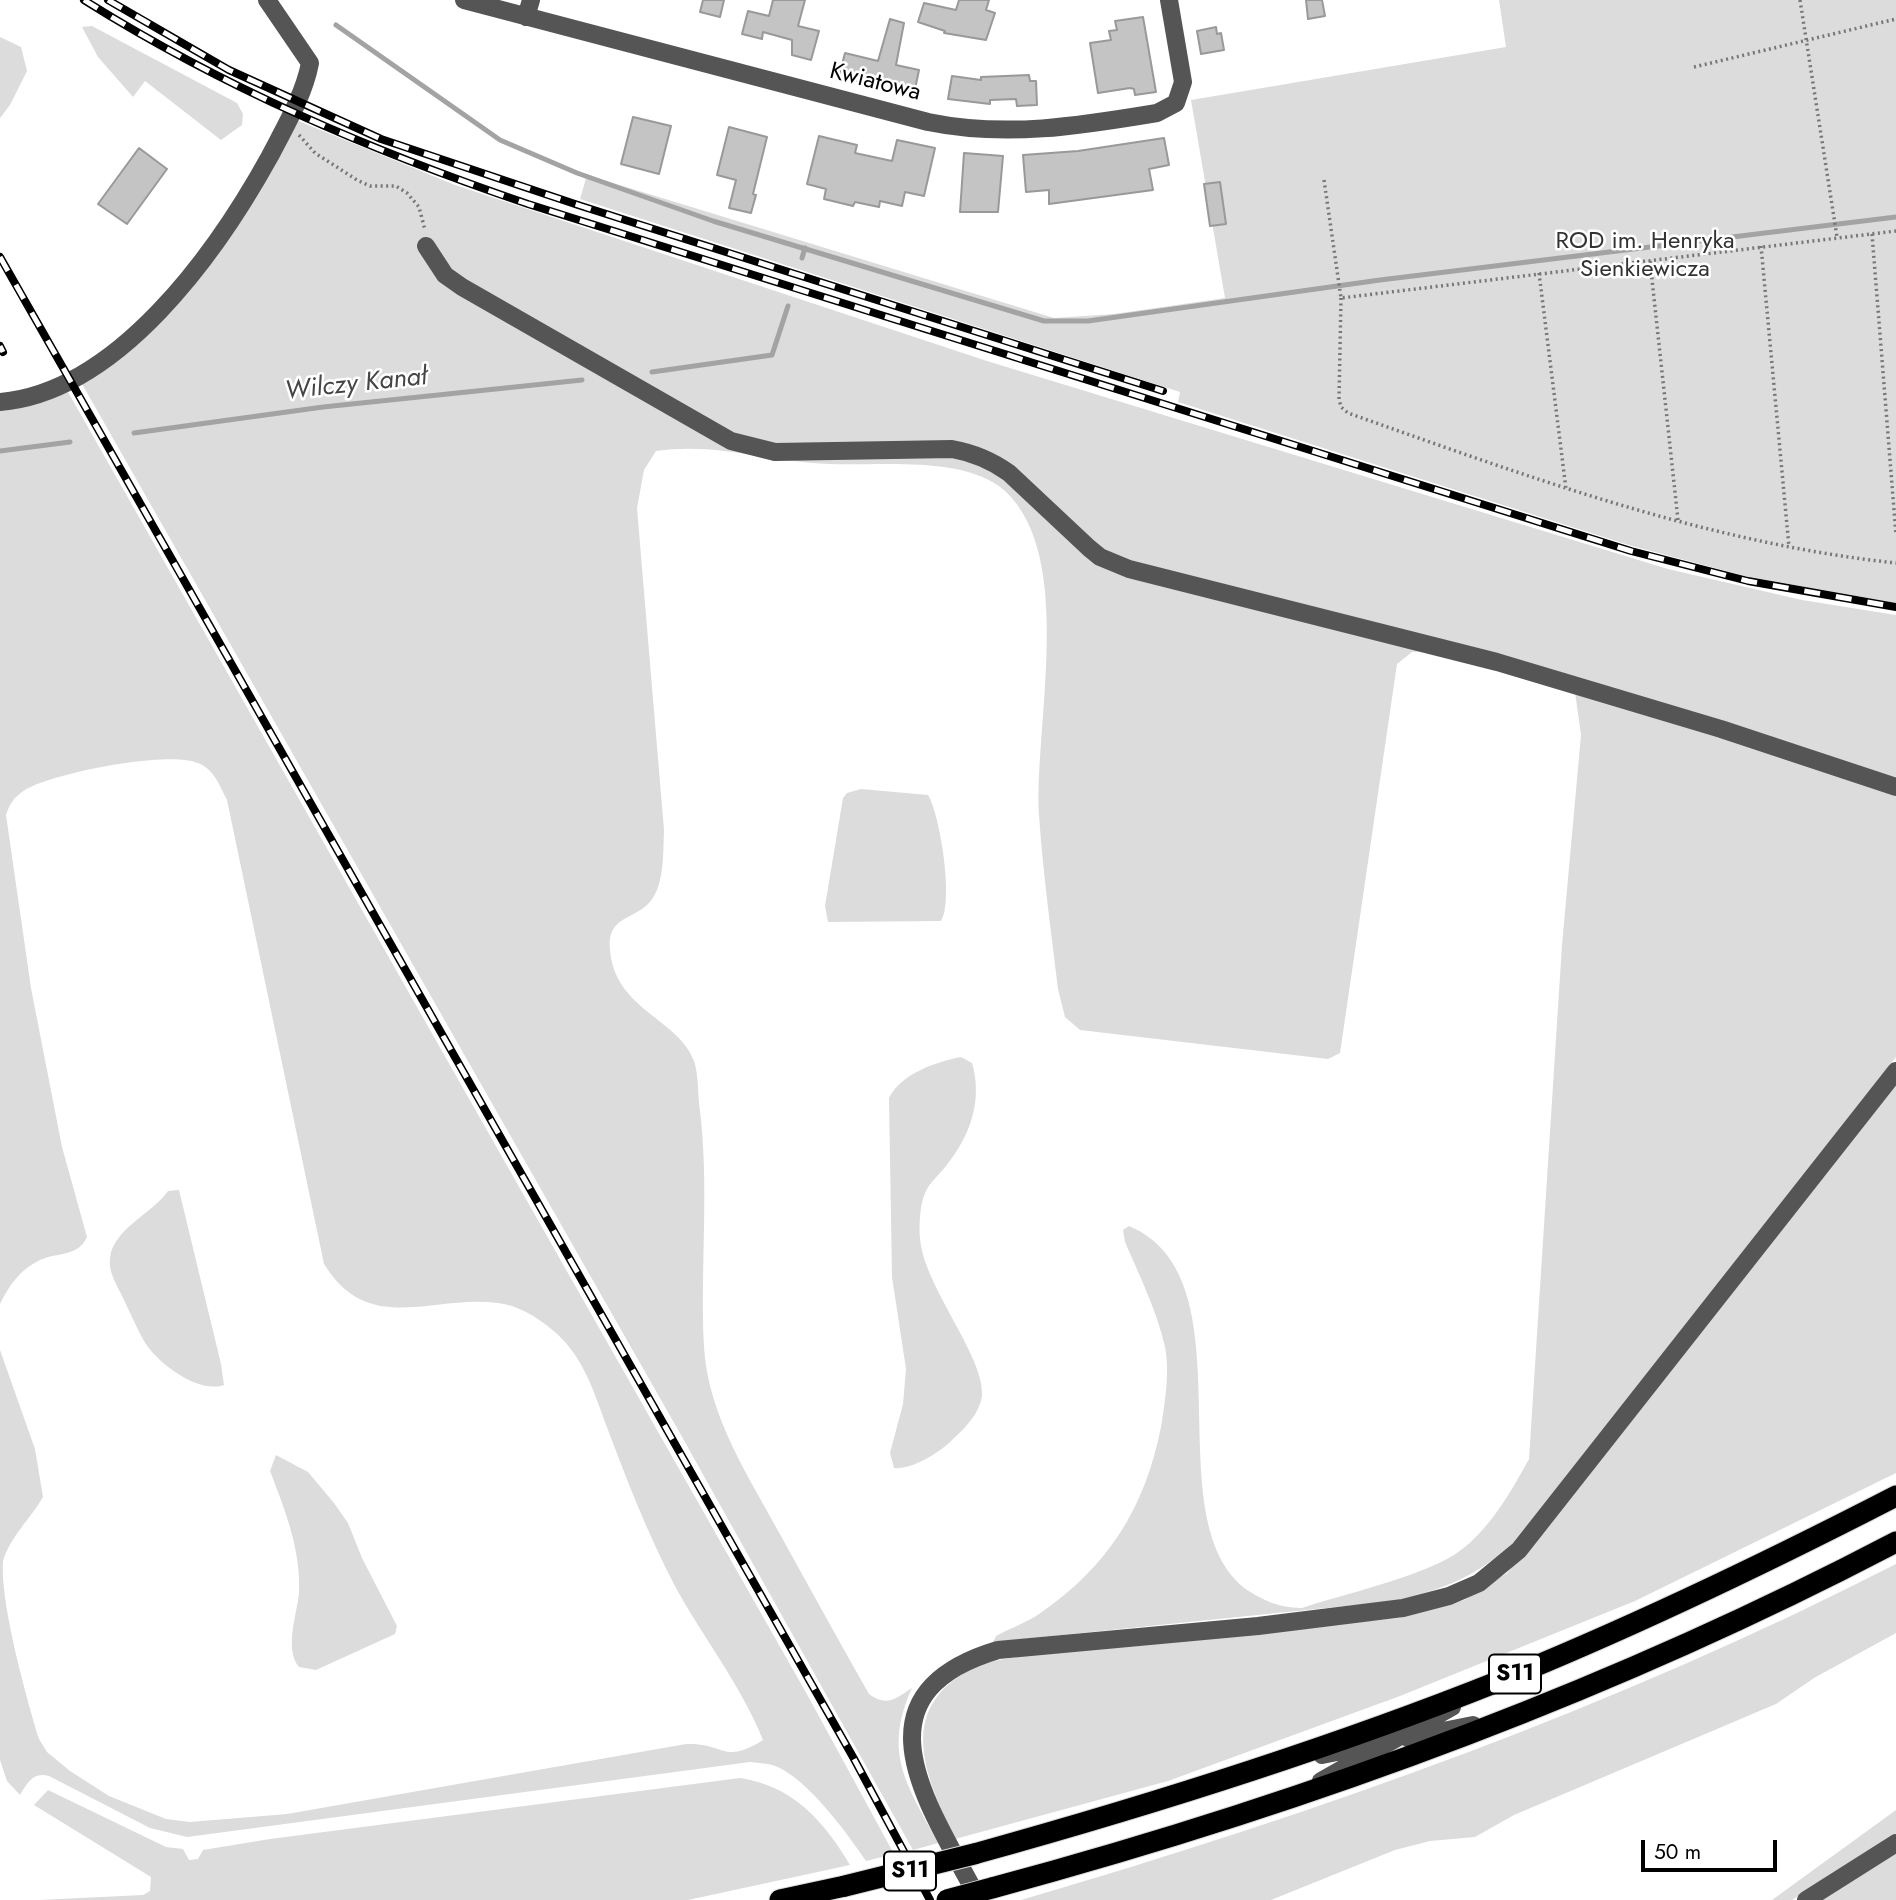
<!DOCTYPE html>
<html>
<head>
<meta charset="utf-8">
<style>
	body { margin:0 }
	#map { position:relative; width:1896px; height:1900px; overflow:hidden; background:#fff; font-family:Jost,sans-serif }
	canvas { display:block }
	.scale { position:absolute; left:1641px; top:1840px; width:136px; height:32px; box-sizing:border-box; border:4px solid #000; border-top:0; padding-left:9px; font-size:21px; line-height:24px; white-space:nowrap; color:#000; -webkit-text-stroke:5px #fff; paint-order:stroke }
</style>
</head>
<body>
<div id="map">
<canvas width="1896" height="1900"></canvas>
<div class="scale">50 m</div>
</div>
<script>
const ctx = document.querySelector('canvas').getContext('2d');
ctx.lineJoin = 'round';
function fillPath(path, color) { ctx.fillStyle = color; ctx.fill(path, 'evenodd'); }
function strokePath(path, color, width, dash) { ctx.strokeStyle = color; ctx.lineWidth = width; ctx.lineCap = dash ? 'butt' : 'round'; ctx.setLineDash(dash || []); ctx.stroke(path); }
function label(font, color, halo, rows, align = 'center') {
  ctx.font = font + ' Jost,sans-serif'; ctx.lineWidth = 5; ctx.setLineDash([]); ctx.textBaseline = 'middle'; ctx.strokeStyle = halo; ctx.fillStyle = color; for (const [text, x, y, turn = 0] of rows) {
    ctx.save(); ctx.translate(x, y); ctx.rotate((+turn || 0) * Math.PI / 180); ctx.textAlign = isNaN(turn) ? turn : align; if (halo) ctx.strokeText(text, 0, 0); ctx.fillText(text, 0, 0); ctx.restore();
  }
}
fillPath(new Path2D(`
	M1499 0H1896V603L1749 577 1632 546 1178 402 1180 392 580 199 587 175 1054 318 1114 314 1225 298 1191 100 1506 47Z
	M92 26 237 103 243 114 242 125 221 140 145 81 133 97 98 57 82 27Z
	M0 37 21 47 27 71 10 105 0 118Z
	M296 120 455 185 987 361 1668 569 1802 600 1896 615V1057L1525 1532C1480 1575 1454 1586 1395 1601L993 1642 996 1636C1010 1628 1026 1623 1039 1614 1108 1567 1145 1508 1161 1427 1165 1402 1170 1372 1165 1347 1157 1311 1140 1277 1125 1242L1123 1230 1129 1226C1256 1279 1148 1528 1252 1593 1268 1603 1284 1608 1302 1608 1344 1594 1419 1577 1454 1555 1487 1534 1511 1492 1529 1459L1562 945 1581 735 1575 692 1431 651 1412 652 1397 664 1340 1053 1328 1059 1080 1030 1065 1017 1058 989C1051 931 1043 873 1039 815 1034 727 1076 557 1005 491 966 455 879 466 830 464 770 462 717 442 656 451L644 470 637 508 664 830C663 852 665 889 647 905 629 921 607 918 610 950 615 1010 679 1019 694 1061 698 1073 698 1090 699 1103 710 1184 700 1265 704 1347 708 1416 749 1477 781 1536 810 1589 839 1641 869 1694 887 1707 895 1699 912 1688 882 1754 908 1786 938 1843L913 1850 677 1428 82 384 214 255 251 206Z
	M68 392 808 1696 894 1854 866 1861C848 1834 804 1774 772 1765 765 1763 757 1763 750 1762L187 1837 150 1828 49 1776C33 1772 28 1782 20 1795L7 1781 0 1760V1350L35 1449 43 1497C31 1518 10 1537 3 1561 0 1603 26 1696 39 1739L47 1752 70 1771 109 1796 166 1819 190 1822 287 1814 686 1744C726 1743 723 1765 763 1740 741 1685 704 1639 676 1588 648 1535 626 1478 605 1422 592 1386 581 1352 550 1328 535 1316 517 1305 498 1303 432 1294 369 1337 324 1264L227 800C220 786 214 769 198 763 168 750 52 773 25 790 14 797 10 803 6 815L31 988 62 1147 87 1237C78 1257 58 1252 40 1260 21 1269 9 1285 0 1304V408L43 402Z
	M861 789 928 795C940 814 954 902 941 921L828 922 825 906 843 798 847 793Z
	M961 1057 972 1063C983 1101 970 1136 946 1166 940 1174 930 1182 926 1191 920 1202 919 1225 920 1238 923 1285 985 1357 982 1395 980 1414 964 1429 950 1442 938 1454 910 1470 894 1468L890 1453 903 1404 906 1369 892 1277 889 1098C901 1074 935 1062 961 1057Z
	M1896 1082V1473L1635 1601 1400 1696 1168 1781 955 1839C927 1780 894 1710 970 1670 992 1658 1020 1657 1044 1654L1399 1618 1441 1607 1464 1600 1507 1573 1553 1520Z
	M179 1190 221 1364 224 1385C198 1394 157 1363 144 1341 136 1327 130 1312 123 1298 117 1285 108 1272 110 1258 113 1229 153 1213 168 1191Z
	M276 1455 308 1472 334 1503 348 1523 362 1558 397 1626 395 1634 316 1670 299 1667C284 1649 297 1614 299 1593 301 1550 285 1510 270 1471Z
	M1896 1564V1633L1814 1678 1776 1704 1514 1815 1475 1837 1430 1841 1395 1850 1271 1900H1021C1322 1812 1617 1707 1896 1564Z
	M740 1778C793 1786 824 1821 850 1865L688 1900H39L143 1895 150 1891 151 1877 34 1805 48 1790 166 1847 183 1849 189 1860 198 1859 203 1850 270 1839Z
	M1896 1810V1834L1792 1900H1772Z
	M1896 1851V1900H1818Z`), '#dcdcdc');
strokePath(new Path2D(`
	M336 25 500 140 577 173 713 221 1044 321H1088L1380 280 1896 217
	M802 258 805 248
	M652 372 772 355 788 306
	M134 433 323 407 582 380
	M0 451 70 442`), '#a3a3a3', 5);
const building = new Path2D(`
	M703 0H724L720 17 700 12Z
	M773 0H805L798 26 819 31 811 60 792 55V40L763 32 762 39 742 34 748 11 769 16Z
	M959 0H989L986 10 995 13 986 40 944 33 945 31 918 22 924 3 956 10Z
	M1306 0H1322L1325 16 1308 19Z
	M1143 17 1156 92 1135 95 1134 89 1130 88 1098 93 1090 43 1111 40 1109 31 1117 30 1115 21Z
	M890 19 904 23 896 65 919 70 914 94 895 89 896 83 892 81 864 74H860L858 81 839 76 845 53 878 61Z
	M1216 27 1217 34 1221 33 1224 50 1201 54 1197 31Z
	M1029 75 1030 81H1036L1037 105 1017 106 1016 99 990 100V104L948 99 952 76 981 80V77Z
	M633 117 671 126 659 174 621 164Z
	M729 127 767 137 753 194 756 195 751 213 729 208 736 180 717 175Z
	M819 136 857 145 855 153 892 161 897 140 935 148 924 196 905 192 902 206 880 201 879 207 855 202 853 206 824 199 826 189 807 184Z
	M1164 138 1169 165 1149 169 1153 190 1049 204V190L1026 192 1023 155 1078 151Z
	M139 148 167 169 127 224 98 204Z
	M964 153 1003 156 998 212H960Z
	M1220 182 1226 224 1210 226 1204 184Z`);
fillPath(building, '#c4c4c4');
strokePath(building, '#999', 2);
const highway = new Path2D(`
	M974 1854C1151 1805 1326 1750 1497 1682 1633 1627 1766 1563 1896 1496
	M992 1888C1304 1804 1610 1692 1896 1542
	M780 1900 845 1886`);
strokePath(highway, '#dbdbdb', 23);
strokePath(new Path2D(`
	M1800 0 1837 237
	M1694 67 1896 19
	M299 135 315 153 357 180 370 186H396L407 193 419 207 425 230
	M1324 180 1341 298 1896 231
	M1872 234 1896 535
	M1761 246 1789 547
	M1650 261 1678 520
	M1539 273 1566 489
	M1341 298 1339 399 1341 407 1348 413C1526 476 1707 543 1896 563`), '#777', 3.5, [2, 3.5]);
strokePath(new Path2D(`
	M464 0 928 122C1006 138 1079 126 1157 113L1176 103 1183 82 1169 0
	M526 17 531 0
	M426 246 445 275 462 287 731 441 775 452 952 449C974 453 991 460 1009 473L1089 548 1100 557 1129 569 1497 662 1721 729 1896 787
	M0 402C118 392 217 252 270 156 285 127 304 95 310 63L267 0
	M1408 1738 1473 1725
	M1322 1755 1377 1744
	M1321 1781 1452 1707
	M979 1900C931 1808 847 1695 998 1650L1258 1626 1403 1608 1449 1596 1479 1583 1519 1550 1896 1071
	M1806 1900 1896 1843`), '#555', 18);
strokePath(highway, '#000', 21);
const rail = new Path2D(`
	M84 0C224 88 372 151 528 204L1631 551 1748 581 1896 607
	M108 0 229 70 381 139 578 205 1163 391
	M0 257 853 1757 930 1900
	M0 346 3 352`);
strokePath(rail, '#000', 8);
strokePath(rail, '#fff', 5, [16]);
const highwayBridge = new Path2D(`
	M845 1886 974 1854
	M947 1900 992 1888`);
strokePath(highwayBridge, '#dbdbdb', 23, []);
strokePath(highwayBridge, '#000', 21);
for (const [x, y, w] of [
	[1515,1674,52],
	[910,1871,52]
]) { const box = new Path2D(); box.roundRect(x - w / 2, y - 19.5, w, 39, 5); ctx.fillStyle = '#fff'; ctx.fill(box); strokePath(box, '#000', 2); }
label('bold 23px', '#000', null, [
	["S11",1515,1674],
	["S11",910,1871]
]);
label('24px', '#000', '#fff', [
	["Kwiatowa",875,83,14]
]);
label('24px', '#333', '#fff', [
	["ROD im. Henryka",1645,242],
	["Sienkiewicza",1645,270]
]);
label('italic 26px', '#444', '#fff', [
	["Wilczy Kanał",356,385,-6]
]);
</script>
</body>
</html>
